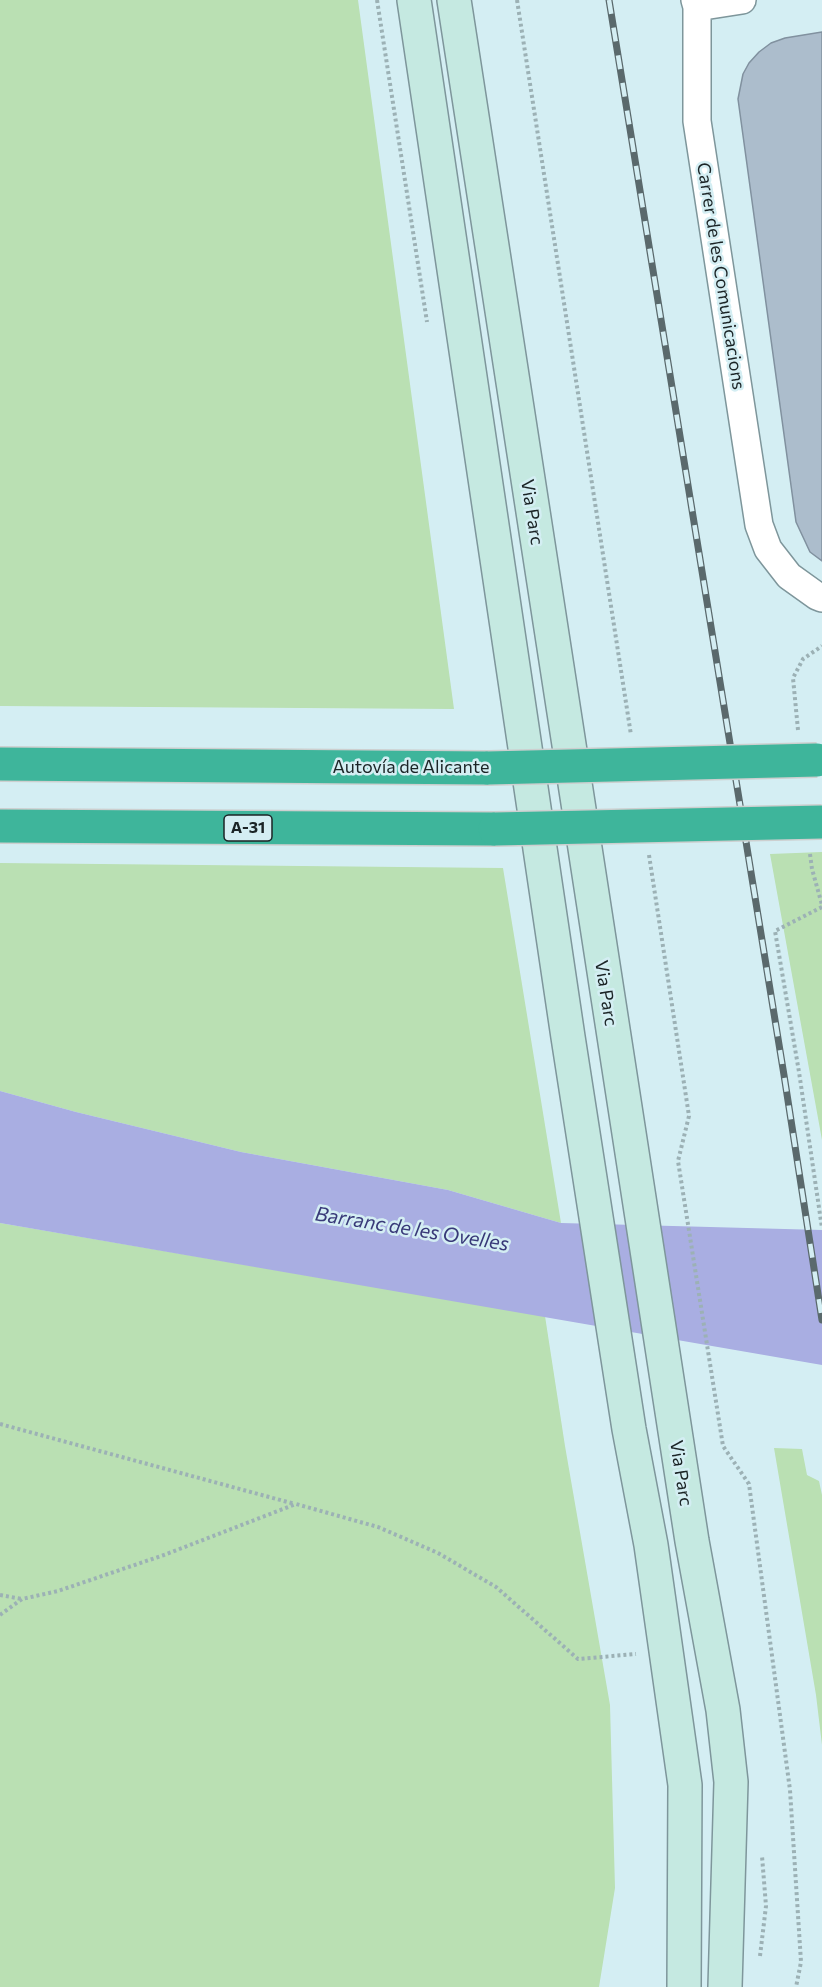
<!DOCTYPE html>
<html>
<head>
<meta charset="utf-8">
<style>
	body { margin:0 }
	canvas { display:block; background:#d4eef3 }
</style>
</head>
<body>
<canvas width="822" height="1987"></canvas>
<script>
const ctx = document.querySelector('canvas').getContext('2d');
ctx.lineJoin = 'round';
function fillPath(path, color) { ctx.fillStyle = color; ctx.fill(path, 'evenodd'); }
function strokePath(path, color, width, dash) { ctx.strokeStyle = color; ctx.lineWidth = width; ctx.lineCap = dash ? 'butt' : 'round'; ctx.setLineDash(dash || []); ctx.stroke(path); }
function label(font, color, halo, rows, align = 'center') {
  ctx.font = font + ' Commissioner,sans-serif'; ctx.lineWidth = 5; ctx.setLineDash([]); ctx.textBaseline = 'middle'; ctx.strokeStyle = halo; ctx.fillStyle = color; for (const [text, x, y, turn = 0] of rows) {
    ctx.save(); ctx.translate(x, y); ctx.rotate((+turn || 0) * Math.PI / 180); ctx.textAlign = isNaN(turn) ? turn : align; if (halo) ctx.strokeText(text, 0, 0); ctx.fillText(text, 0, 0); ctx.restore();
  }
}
fillPath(new Path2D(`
	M0 0H358L454 709 0 706Z
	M822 852V1140L770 854Z
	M0 863 503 868 561 1223 448 1190 241 1152 76 1112 0 1091Z
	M0 1223 545 1316 565 1446 610 1705 615 1888 599 1987H0Z
	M774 1448 802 1449 807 1475 819 1481 822 1495V1745L816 1695Z`), '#bae0b3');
fillPath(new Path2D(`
	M0 1091 76 1112 241 1152 448 1190 561 1223 822 1230V1365L0 1223Z`), '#a9aee2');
const building = new Path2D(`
	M822 32V561L810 552 796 522 738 99 743 74 749 63 759 52 771 43 785 38Z`);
fillPath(building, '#acbdcc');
strokePath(building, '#81919f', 1.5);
const street = new Path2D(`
	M695 0 697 7V121L759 525 768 549 789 576 817 596 822 598
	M697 7 742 0`);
const secondary = new Path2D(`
	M414 0 568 1037 629 1429 651 1545 685 1785 684 1987
	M454 0 692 1541 723 1710 731 1782 725 1987`);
const highway = new Path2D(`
	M0 764 488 768
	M0 826 495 829`);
strokePath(street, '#7e969b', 30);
strokePath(secondary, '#7e969b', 36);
strokePath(highway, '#cdcfcf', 36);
strokePath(new Path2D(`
	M377 0 427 322
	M517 0 631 735
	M798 730 793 678 803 659 822 646
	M810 854 812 869 822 905
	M649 855 689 1116 678 1161 723 1446 749 1484 790 1790 801 1962 796 1987
	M822 907 775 931 799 1072 822 1228
	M0 1424 295 1504
	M0 1595 22 1599
	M0 1615 22 1599 58 1591 164 1555 296 1504 378 1527 438 1553 496 1587 578 1659 636 1654
	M760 1956 766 1906 762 1856`), '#9cb1b5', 4, [3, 3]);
strokePath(street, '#fff', 27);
strokePath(secondary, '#c5e9e1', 33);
strokePath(highway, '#3eb59b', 33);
const rail = new Path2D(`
	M609 0 784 1075 822 1320`);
strokePath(rail, '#5a696c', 7);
strokePath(rail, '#d4eef3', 4.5, [14]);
const highwayBridge = new Path2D(`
	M488 768 817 760
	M495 829 822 822`);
strokePath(highwayBridge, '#cdcfcf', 36, []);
strokePath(highwayBridge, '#3eb59b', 33);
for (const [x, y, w] of [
	[248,828,48]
]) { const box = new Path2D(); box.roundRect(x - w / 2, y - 13, w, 26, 4.5); ctx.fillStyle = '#d4eef3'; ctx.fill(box); strokePath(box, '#1b2426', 1.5); }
label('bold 16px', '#1b2426', null, [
	["A-31",248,828]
]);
label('18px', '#1b2426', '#d4eef3', [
	["Carrer de les Comunicacions",721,276,81],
	["Via Parc",532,512,81],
	["Autovía de Alicante",411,767],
	["Via Parc",606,993,81],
	["Via Parc",681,1473,81]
]);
label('italic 20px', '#383978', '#d4eef3', [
	["Barranc de les Ovelles",412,1229,9]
]);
</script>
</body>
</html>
